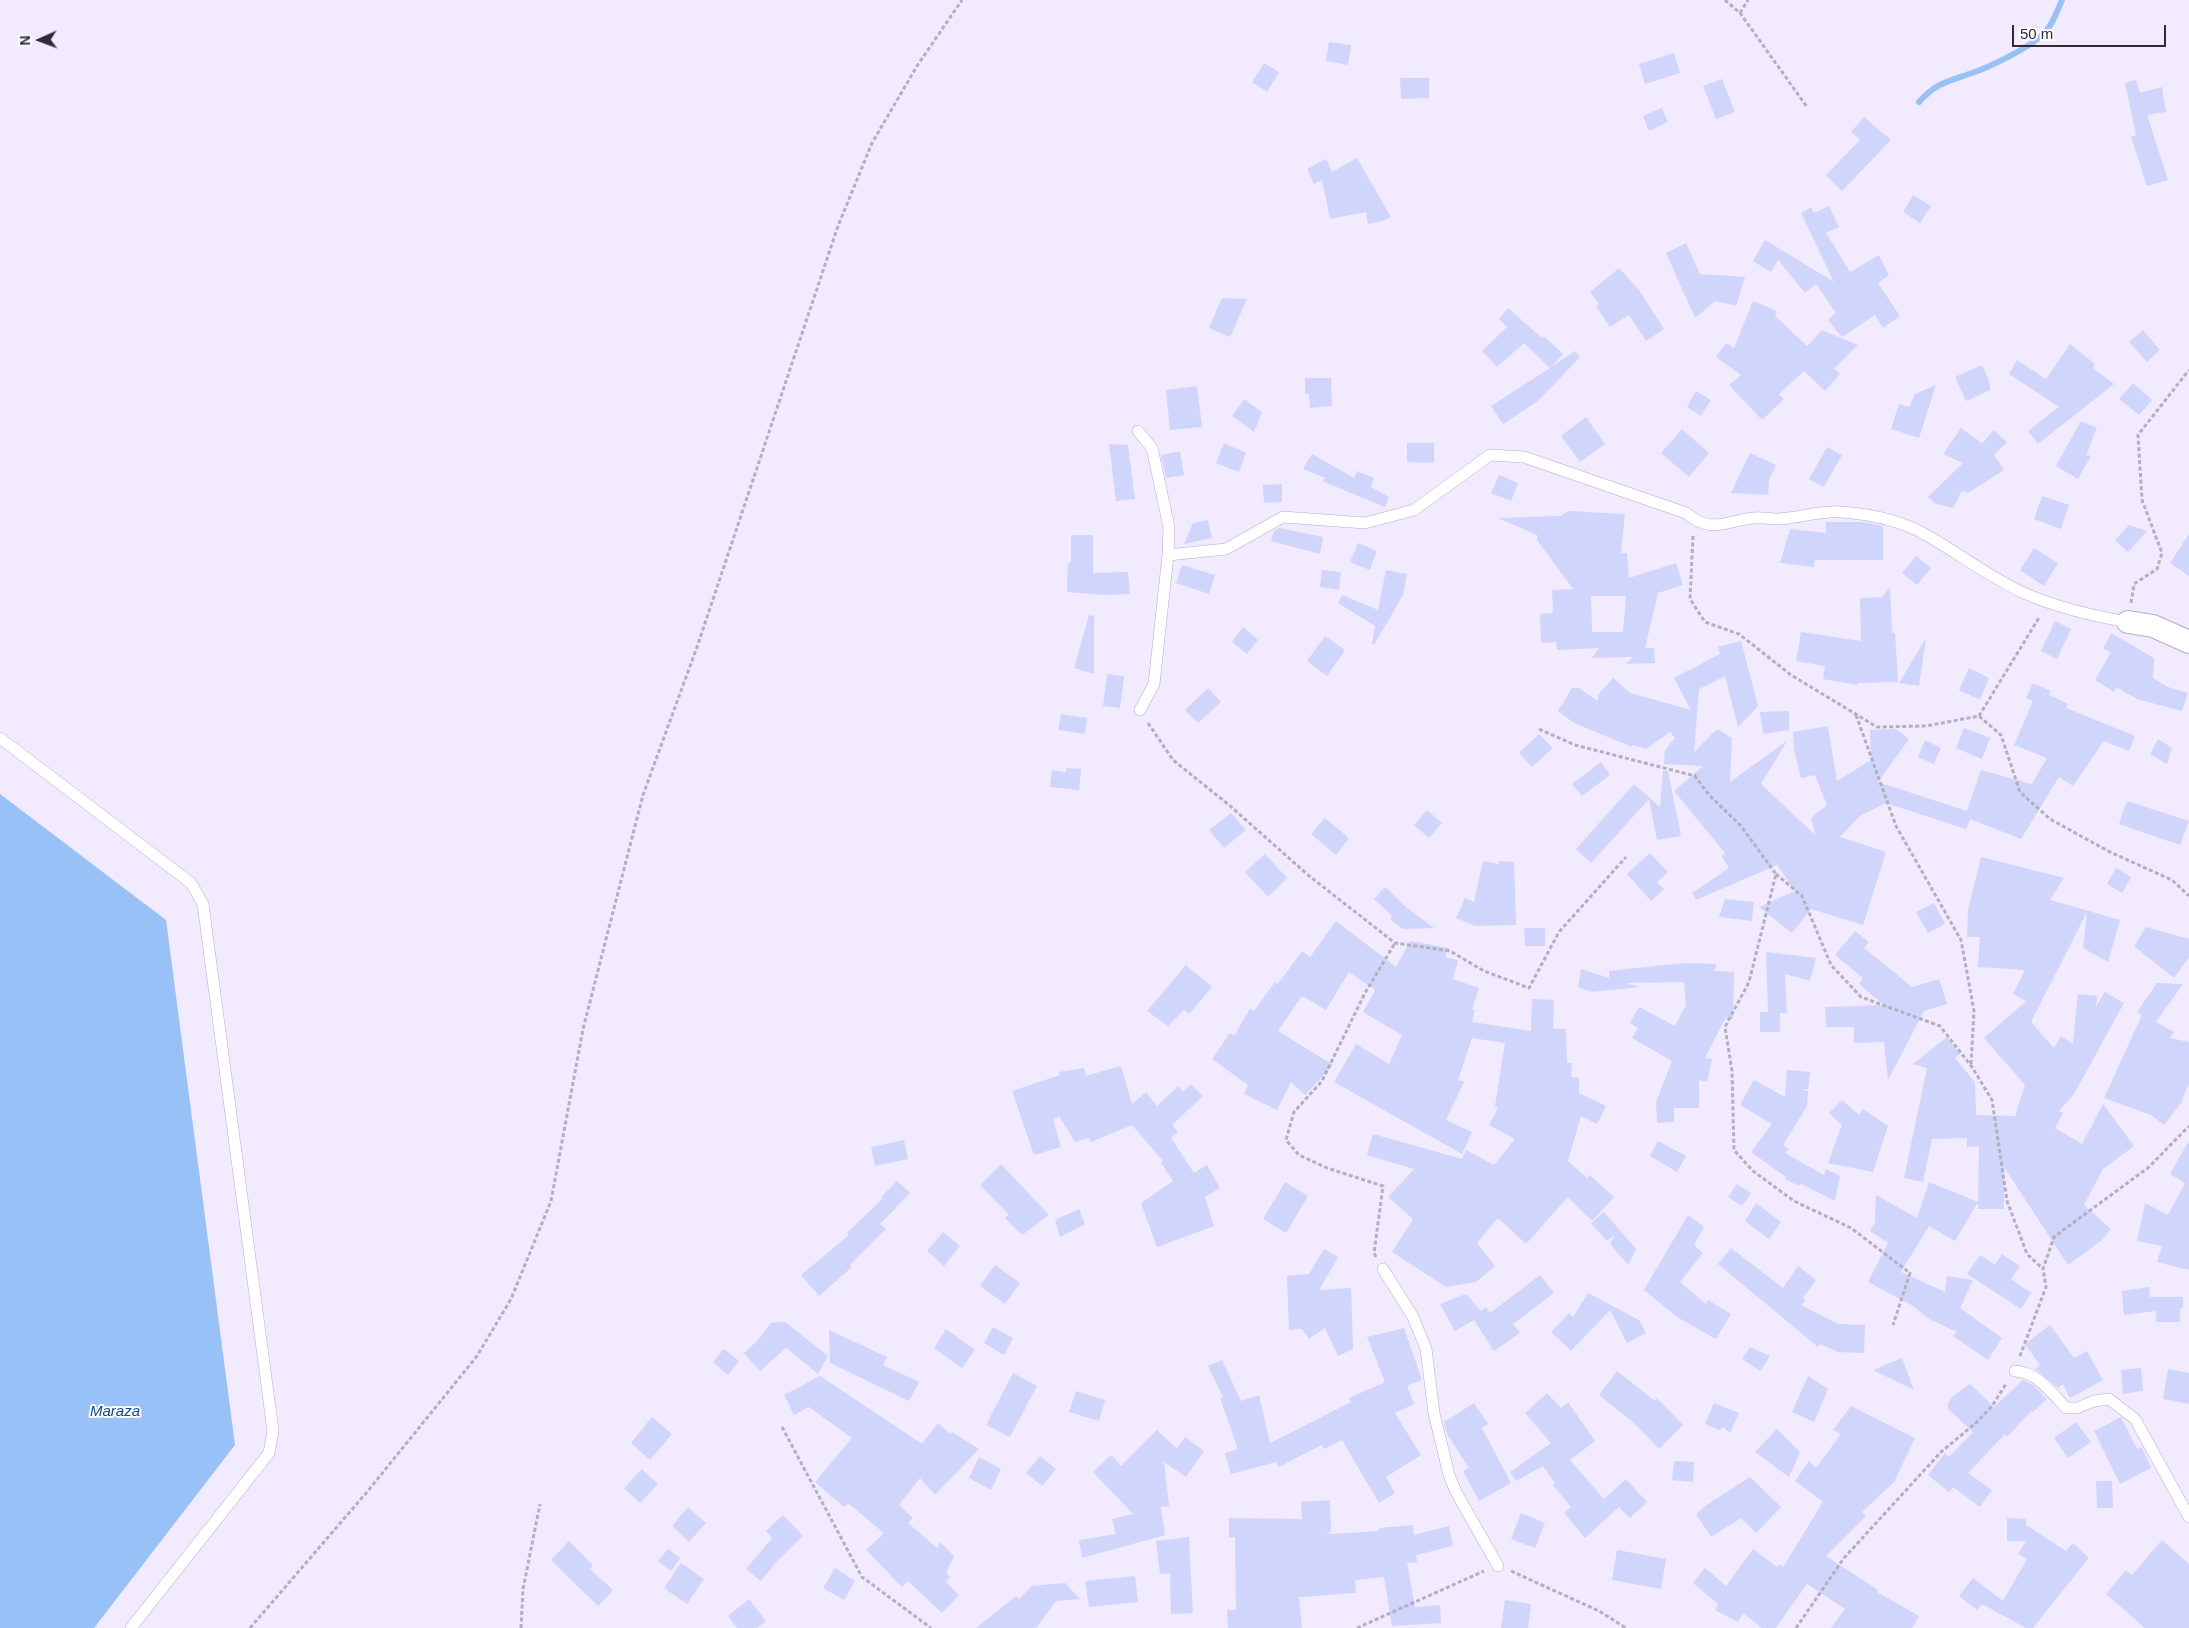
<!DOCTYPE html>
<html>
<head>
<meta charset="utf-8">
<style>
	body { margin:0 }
	#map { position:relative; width:2189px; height:1628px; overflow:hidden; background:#f2eafe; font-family:Arial,sans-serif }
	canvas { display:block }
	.north { position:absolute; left:15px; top:15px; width:50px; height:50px; -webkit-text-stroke:4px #fbfbfb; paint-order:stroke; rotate:268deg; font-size:14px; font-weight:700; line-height:20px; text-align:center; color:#2f2a36 }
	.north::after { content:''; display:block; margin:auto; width:18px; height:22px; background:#2f2a36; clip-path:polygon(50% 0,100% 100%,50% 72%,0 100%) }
	.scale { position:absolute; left:2012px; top:25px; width:154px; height:22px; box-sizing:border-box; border:2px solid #2f2a36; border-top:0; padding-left:6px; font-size:15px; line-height:18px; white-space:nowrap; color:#2f2a36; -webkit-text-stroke:4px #fbfbfb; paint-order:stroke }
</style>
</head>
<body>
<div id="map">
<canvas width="2189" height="1628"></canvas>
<div class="north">N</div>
<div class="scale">50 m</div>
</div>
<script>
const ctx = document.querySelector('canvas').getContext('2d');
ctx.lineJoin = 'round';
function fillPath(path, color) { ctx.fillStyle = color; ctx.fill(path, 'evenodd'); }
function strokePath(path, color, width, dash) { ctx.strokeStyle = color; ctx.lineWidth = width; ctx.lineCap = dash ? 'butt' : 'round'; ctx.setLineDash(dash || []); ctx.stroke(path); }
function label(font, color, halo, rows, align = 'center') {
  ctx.font = font + ' Arial,sans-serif'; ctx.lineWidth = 4; ctx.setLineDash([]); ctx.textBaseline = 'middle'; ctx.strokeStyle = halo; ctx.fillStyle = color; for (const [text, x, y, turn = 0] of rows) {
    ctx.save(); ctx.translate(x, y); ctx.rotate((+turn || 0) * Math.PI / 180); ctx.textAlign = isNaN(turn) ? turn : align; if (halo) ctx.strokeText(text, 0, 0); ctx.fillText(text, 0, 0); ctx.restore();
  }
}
fillPath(new Path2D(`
	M0 794 166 920 235 1445 94 1628H0Z`), '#98c2f7');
strokePath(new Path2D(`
	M1919 102C1935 84 1946 82 1969 74 1988 68 2034 46 2046 31 2054 22 2057 11 2062 0`), '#98c2f7', 6);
fillPath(new Path2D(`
	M1329 42 1351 45 1348 65 1326 61Z
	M1674 53 1680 73 1645 84 1639 64Z
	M1264 63 1279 72 1267 92 1252 82Z
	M1400 78H1429V98L1401 99Z
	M1722 79 1735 112 1716 119 1703 86Z
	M2136 80 2140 93 2162 87 2166 112 2147 115 2168 180 2147 186 2131 137 2136 135 2125 83Z
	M1662 108 1668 122 1649 131 1643 116Z
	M1864 117 1891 140 1842 191 1826 175 1860 140 1851 132Z
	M1357 158 1391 217 1383 221 1368 224 1366 212 1330 219 1322 180 1314 184 1307 169 1326 159 1332 172Z
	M1913 195 1931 206 1920 223 1903 212Z
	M1829 206 1839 227 1826 233 1850 272 1879 255 1889 275 1878 283 1900 316 1883 328 1875 315 1842 337 1828 320 1836 313 1816 284 1805 293 1778 260 1771 272 1753 261 1765 240 1834 282 1801 213 1811 207 1814 213Z
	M1686 243 1700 274 1745 277 1736 306 1715 301 1695 318 1666 253Z
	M1619 268 1639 290 1664 329 1646 341 1629 315 1610 327 1596 306 1599 304 1590 292Z
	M1222 298 1247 299 1230 337 1209 328Z
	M1753 301 1777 311 1775 316 1807 346 1822 330 1858 345 1834 369 1840 374 1825 391 1804 371 1779 394 1784 399 1762 420 1729 385 1741 375 1716 357 1726 343 1734 348Z
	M1508 308 1542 338 1544 336 1563 354 1551 367 1575 351 1580 357 1538 401 1503 424 1491 406 1550 368 1524 343 1497 367 1482 351 1507 327 1499 319Z
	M2143 330 2160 350 2147 362 2129 342Z
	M2070 344 2095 364 2093 368 2114 384 2038 444 2028 431 2059 407 2009 374 2017 360 2046 379Z
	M1982 365 1990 384V390L1966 401 1955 377Z
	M1305 378H1331L1332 406 1310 408 1309 394H1305Z
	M2133 383 2152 400 2139 415 2119 399Z
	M1936 385 1919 438 1891 429 1899 404 1909 407 1915 394Z
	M1197 386 1202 427 1170 430 1166 390Z
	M1696 391 1711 400 1701 416 1687 407Z
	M1244 399 1262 412 1254 432 1232 416Z
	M1586 417 1605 444 1580 462 1561 436Z
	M2081 421 2097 428 2086 455 2091 456 2078 479 2056 466Z
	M1961 428 1982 443 1994 430 2007 442 1994 455 2004 470 1968 493 1962 491 1953 508 1936 504 1928 497 1963 463 1943 454Z
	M1682 429 1709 453 1689 477 1661 453Z
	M1224 443 1246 453 1239 472 1216 463Z
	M1407 443H1434V463L1407 462Z
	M1109 444 1128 445 1135 499 1116 501Z
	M1827 447 1842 455 1824 487 1809 479Z
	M1180 451 1184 475 1166 478 1161 455Z
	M1750 453 1776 465 1769 480 1768 495 1731 493Z
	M1312 454 1354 478 1357 471 1374 478 1371 487 1389 497 1385 507 1322 481 1325 478 1303 469Z
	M1499 475 1518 483 1511 501 1491 493Z
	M1282 484V502L1264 503 1263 485Z
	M2042 496 2069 505 2061 529 2034 519Z
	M1569 511 1625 514 1621 553H1627L1629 578 1676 563 1683 585 1658 593 1645 648H1654L1655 663 1626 664 1633 657 1592 658 1599 648 1557 650 1556 642 1541 643 1540 614 1553 613 1552 590 1573 589 1537 540V535L1498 518 1560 516ZM1591 596H1626L1623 632H1592Z
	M1208 520 1212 538 1184 544 1193 523Z
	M1826 522H1863L1883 526V560H1815L1814 567 1780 563 1790 529 1826 533Z
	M2129 525 2147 531 2128 552 2115 540Z
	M1279 528 1323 537 1320 554 1271 541 1274 531Z
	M2189 534V576L2170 563Z
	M1071 535H1093V573L1128 572 1130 594 1104 595 1067 592 1068 563H1071Z
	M1358 543 1377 551 1370 570 1350 562Z
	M2034 548 2058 563 2044 586 2020 570Z
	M1916 556 1931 568 1917 585 1902 573Z
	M1182 565 1215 575 1209 594 1176 583Z
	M1322 570 1341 572 1339 590 1320 587Z
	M1386 570 1407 574 1403 595 1374 645 1372 644 1375 626 1338 603 1342 595 1378 610Z
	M1890 587 1892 633H1895L1898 682 1857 683V685L1823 679 1825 666 1796 661 1801 632 1861 641 1860 598 1882 597Z
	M1089 615 1094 616V674L1074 668Z
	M2055 621 2071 629 2057 659 2041 651Z
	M1243 627 1258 640 1247 654 1232 642Z
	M2111 633 2154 658 2153 678 2168 687 2188 693 2182 711 2137 699 2116 687 2114 692 2095 680 2111 652 2103 649Z
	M1325 636 1345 650 1327 676 1307 661Z
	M1926 638 1919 686 1899 683Z
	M1741 641 1758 706 1738 727 1725 676 1699 689 1694 752 1717 729 1732 738 1730 782 1787 741 1761 784 1816 836 1811 818 1827 805 1815 775 1801 778 1794 750 1793 732 1828 726 1837 781 1871 760 1870 730 1896 729 1909 739 1878 782 1967 811 1981 770 2032 784 2047 758 2014 745 2033 701 2026 698 2033 683 2051 691 2049 695 2068 704 2066 708 2135 736 2129 751 2104 741 2073 786 2059 777 2021 839 1970 819 1966 829 1886 803 1861 815 1840 837 1886 852 1863 925 1811 909 1792 933 1759 907 1795 891 1777 865 1696 900 1692 893 1729 868 1722 856 1725 853 1674 791 1703 766 1664 764 1665 750 1675 738 1670 732 1646 749 1632 745V747L1574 723 1558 711 1572 688H1579L1598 701V695L1613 678 1630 693 1691 710 1674 678 1720 654 1718 647Z
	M1969 668 1989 678 1980 700 1959 690Z
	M1107 674 1124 676 1120 708 1103 706Z
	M1208 688 1221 702 1198 723 1185 710Z
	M1789 711V730L1763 734 1760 712Z
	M1061 714 1087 718 1085 734 1058 730Z
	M1964 728 1990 738 1982 759 1956 748Z
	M1539 734 1553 748 1532 767 1519 753Z
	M2158 739 2172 748 2167 764 2150 754Z
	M1925 740 1941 748 1934 764 1918 757Z
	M1601 762 1610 775 1582 796 1572 784Z
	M1066 768 1081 769 1079 790 1050 787 1052 770 1066 772Z
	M1663 771H1668L1681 836 1657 840 1649 799 1591 863 1576 849 1634 784 1660 807Z
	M2127 801 2189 821 2180 845 2119 824Z
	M1427 810 1442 823 1429 838 1414 825Z
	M1231 813 1246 830 1224 848 1209 830Z
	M1325 818 1349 838 1336 855 1311 834Z
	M1650 853 1668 872 1657 882 1664 889 1651 901 1627 874Z
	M1265 854 1287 878 1268 897 1245 872Z
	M1981 857 2064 878 2050 900 2120 920 2108 962 2083 948 2087 912 2031 1022 2054 1048 2061 1036 2073 1044 2078 994 2098 996 2095 1008 2105 992 2124 1003 2074 1094 2059 1111 2063 1113 2055 1128 2082 1144 2103 1104 2134 1146 2103 1169 2084 1205 2111 1229 2102 1240 2068 1265 2004 1167V1209H1978V1202L1955 1241 1929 1226 1901 1272 1945 1292 1947 1276 1973 1280 1960 1308 2002 1338 1988 1360 1953 1336 1957 1332 1929 1319 1913 1306 1868 1282 1888 1243 1870 1231 1875 1222 1876 1195 1917 1218 1929 1182 1978 1202 1979 1146 1967 1147V1138L1932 1139 1923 1182 1904 1178 1927 1068 1913 1064 1947 1037 1960 1054 1955 1058 1975 1082 1976 1115 2015 1116 2025 1085 1984 1038 2026 1001 2013 994 2025 970 1978 967 1980 937H1967L1968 910Z
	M1483 861 1499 864V861L1514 862 1516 925 1475 926 1456 918 1465 898 1474 902Z
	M2116 868 2131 877 2122 893 2107 884Z
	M1385 887 1406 907 1434 928 1403 929 1390 919 1392 916 1374 899Z
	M1725 899 1754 902 1752 921 1719 917Z
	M1934 903 1945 924 1928 933 1916 912Z
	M1336 921 1396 967 1410 941 1449 948 1445 957 1458 960 1453 979 1479 988 1472 1009 1475 1010 1472 1022 1531 1031 1532 999 1554 1000 1553 1029H1566L1567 1063H1572L1571 1077H1579V1093L1606 1106 1597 1124 1581 1116 1568 1161 1587 1178 1590 1175 1614 1197 1592 1221 1568 1197 1526 1244 1498 1218 1477 1243 1495 1266 1476 1282 1446 1287 1392 1252 1413 1219 1388 1197 1414 1169 1367 1155 1373 1134 1462 1159 1466 1150 1494 1165 1515 1139 1489 1125 1498 1108 1495 1106 1505 1043 1472 1038 1458 1080 1464 1082 1446 1120 1472 1132 1462 1154 1334 1082 1356 1044 1389 1064 1402 1035 1363 1012 1375 990 1349 972 1326 1010 1302 996 1278 1031 1333 1065 1305 1095 1291 1082 1277 1110 1244 1094 1248 1085 1212 1059 1230 1033 1234 1036 1250 1009 1254 1011 1275 982 1278 984 1302 951 1310 957Z
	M2146 927 2189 939V957L2174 978 2134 946Z
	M1524 928H1545V946H1525Z
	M1855 931 1869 942 1864 948 1912 987 1939 979 1947 1004 1924 1011 1888 1080 1884 1042 1854 1043V1027H1826L1825 1007 1884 1005 1859 984 1863 978 1835 955Z
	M1766 952 1816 958 1810 981 1785 974 1787 1013H1780V1032H1760V1012H1768Z
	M1684 963 1717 964 1714 971 1734 972 1733 1019H1725L1705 1058 1712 1059 1707 1082 1699 1080V1108H1674V1122L1657 1123 1656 1102 1672 1061 1632 1038 1638 1028 1630 1023 1639 1007 1675 1026 1686 1005 1684 982 1625 983 1640 987 1592 992 1578 987 1581 969 1609 978V971Z
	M1186 965 1212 987 1189 1014 1184 1010 1168 1026 1147 1011Z
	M2157 983 2183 984 2156 1022 2174 1032 2170 1038 2189 1042V1083L2181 1103 2164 1125 2151 1115 2104 1098 2142 1015 2137 1012Z
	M1121 1066 1132 1104 1146 1092 1157 1106 1178 1086 1183 1092 1191 1084 1203 1096 1172 1125 1178 1132 1171 1138 1194 1173 1207 1165 1220 1188 1205 1197 1214 1226 1157 1247 1141 1203 1173 1181 1161 1163 1163 1161 1132 1125 1091 1142 1089 1138 1075 1142 1059 1116 1053 1119 1061 1147 1034 1155 1012 1091 1060 1075 1059 1072 1084 1068 1086 1076Z
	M1787 1070 1810 1072 1808 1089H1801L1808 1091 1807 1106 1783 1145 1789 1149 1785 1153 1824 1175 1826 1169 1840 1176 1835 1201 1801 1184 1799 1186 1785 1179 1786 1177 1751 1152 1772 1124 1740 1105 1754 1080 1785 1097Z
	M1842 1100 1859 1115 1863 1109 1888 1126 1873 1172 1828 1163 1842 1125 1829 1113Z
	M904 1140 908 1159 875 1166 871 1147Z
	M1658 1141 1686 1156 1677 1172 1650 1156Z
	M2189 1141V1270L2157 1262 2162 1246 2137 1241 2145 1203 2168 1215 2185 1183 2170 1174Z
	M1001 1164 1049 1215 1022 1235 1005 1218 1009 1215 980 1185Z
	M897 1181 910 1193 880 1224 886 1229 850 1265 852 1267 819 1296 801 1275 849 1235 847 1233 883 1198 881 1197Z
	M1285 1182 1308 1196 1286 1233 1263 1219Z
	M1737 1184 1751 1193 1742 1206 1728 1197Z
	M1756 1203 1781 1222 1769 1239 1745 1221Z
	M1079 1209 1085 1224 1060 1237 1055 1220Z
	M1604 1212 1636 1249 1628 1265 1610 1244 1615 1235 1607 1241 1591 1223Z
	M1688 1215 1704 1227 1694 1245 1703 1253 1680 1282 1706 1304 1708 1300 1731 1314 1716 1339 1677 1317 1644 1290Z
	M943 1232 960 1246 944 1266 927 1251Z
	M1731 1248 1783 1288 1798 1266 1816 1280 1803 1298 1806 1300 1801 1305 1838 1324 1865 1325 1864 1353 1838 1352 1820 1344 1818 1347 1718 1264Z
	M1324 1249 1338 1257 1319 1290 1351 1288 1353 1349 1338 1356 1325 1328 1309 1339 1302 1329 1289 1330 1287 1276 1309 1274Z
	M2002 1254 2020 1266 2011 1279 2031 1293 2021 1309 1967 1274 1980 1255 1995 1265Z
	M995 1265 1020 1283 1005 1304 980 1286Z
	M1540 1275 1554 1293 1513 1324 1520 1333 1494 1351 1474 1320 1455 1331 1440 1304 1466 1294 1481 1311 1486 1307 1490 1313Z
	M2149 1287 2150 1297H2183V1308L2180 1309V1322H2156V1311L2124 1315 2122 1291Z
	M1588 1293 1639 1320 1646 1333 1627 1343 1610 1310 1571 1351 1551 1332 1569 1313 1573 1317Z
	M785 1322 828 1356 818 1374 786 1348 760 1371 744 1353 756 1342 771 1323Z
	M2050 1325 2074 1358 2087 1351 2103 1380 2070 1398 2063 1384 2058 1388 2035 1369 2040 1365 2025 1344Z
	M993 1327 1013 1338 1004 1355 984 1343Z
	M1404 1328 1422 1380 1407 1386 1414 1404 1395 1413 1421 1455 1386 1477 1395 1493 1379 1503 1342 1440 1324 1449 1322 1445 1279 1467 1276 1462 1231 1474 1225 1453 1238 1449 1220 1398 1223 1397 1208 1366 1222 1360 1241 1401 1259 1395 1270 1443 1351 1402 1349 1398 1385 1382 1367 1337Z
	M946 1329 975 1350 962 1368 934 1348Z
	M829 1330 887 1357 883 1365 919 1382 909 1401 830 1363Z
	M1750 1347 1770 1356 1760 1371 1742 1359Z
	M724 1349 739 1361 728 1375 713 1362Z
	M1902 1358 1914 1390 1873 1370Z
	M2141 1368 2143 1391 2123 1394 2121 1370Z
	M2168 1369 2189 1373V1404L2163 1399Z
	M1617 1371 1655 1401 1657 1398 1683 1425 1659 1449 1633 1422 1599 1395Z
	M1013 1373 1037 1386 1010 1437 986 1425Z
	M820 1376 922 1444 938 1423 951 1434 952 1432 979 1449 935 1495 920 1478 899 1505 913 1518 908 1523 937 1548 940 1542 954 1556 946 1573 950 1577 946 1582 959 1595 942 1613 908 1581 902 1587 866 1550 884 1533 848 1503 844 1507 815 1482 852 1438 809 1407 794 1415 784 1395Z
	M1808 1376 1828 1389 1814 1422 1792 1412Z
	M2023 1380 2033 1385 2047 1399 2033 1412 2031 1411 2007 1437 2005 1434 1968 1473 1992 1490 1980 1507 1953 1487 1949 1492 1928 1475 1945 1453 1949 1457 1973 1432 1948 1409V1403L1953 1396 1970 1384 1994 1407Z
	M1076 1391 1105 1400 1099 1421 1069 1412Z
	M1547 1393 1561 1408 1568 1402 1595 1441 1570 1460 1604 1499 1626 1479 1647 1502 1630 1518 1619 1507 1585 1538 1564 1513 1571 1507 1553 1485 1555 1483 1543 1466 1516 1481 1510 1472 1551 1443 1525 1413Z
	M1474 1403 1488 1424 1482 1428 1511 1483 1479 1501 1463 1471 1469 1468 1447 1434 1444 1422Z
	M1714 1403 1739 1413 1730 1433 1723 1427 1720 1430 1705 1424Z
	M1851 1406 1915 1438 1894 1482 1862 1512 1866 1516 1826 1556 1878 1590 1877 1592 1919 1616 1912 1628H1831L1845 1609 1807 1584 1776 1628H1762L1743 1613 1738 1622 1715 1610 1718 1604 1693 1583 1705 1568 1726 1586 1753 1549 1777 1567 1779 1564 1783 1567 1823 1502 1795 1481 1809 1461 1816 1468 1841 1434 1833 1430Z
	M652 1417 672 1434 650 1460 631 1443Z
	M2121 1417 2137 1449 2142 1447 2151 1468 2120 1484 2094 1431Z
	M2076 1422 2091 1442 2068 1458 2054 1438Z
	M1777 1429 1800 1452 1789 1477 1755 1452Z
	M1157 1430 1177 1449 1185 1437 1204 1451 1186 1477 1164 1462 1169 1506 1161 1507 1165 1535 1082 1558 1079 1540 1116 1534 1112 1519 1133 1514 1093 1472 1111 1455 1121 1466Z
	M1040 1456 1056 1469 1042 1486 1026 1473Z
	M979 1457 1001 1469 991 1490 969 1478Z
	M1674 1461 1694 1462 1693 1482 1672 1480Z
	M642 1469 658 1484 640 1503 624 1488Z
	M1750 1477 1781 1507 1756 1533 1741 1518 1711 1537 1696 1514 1705 1506Z
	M2096 1481H2112L2113 1508H2097Z
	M1330 1500 1331 1531 1327 1533 1332 1534 1379 1531V1528L1413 1525 1414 1535 1449 1526 1453 1546 1416 1555 1417 1562 1407 1563 1415 1607 1440 1605 1441 1623 1392 1626 1384 1577 1355 1580 1356 1593 1299 1597 1302 1628H1228L1227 1610H1236L1235 1537 1229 1538V1518L1302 1519 1301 1502Z
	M688 1507 706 1523 689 1542 672 1526Z
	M1521 1513 1545 1523 1535 1548 1511 1539Z
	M783 1515 803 1536 778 1560 761 1581 746 1569 772 1538 766 1531Z
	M2007 1518 2026 1519V1525L2066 1551 2073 1543 2089 1558 2033 1628H2026L1982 1604 1977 1610 1959 1596 1973 1578 2003 1601 2027 1559 2018 1554 2026 1541H2007Z
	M1189 1537 1193 1613 1171 1614 1170 1573 1160 1574 1156 1541Z
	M2162 1540 2189 1564V1628H2145L2106 1594 2126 1570 2132 1575Z
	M569 1541 593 1565 590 1569 613 1590 598 1606 551 1560Z
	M668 1549 680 1558 671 1571 658 1561Z
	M1617 1550 1666 1559 1661 1589 1612 1580Z
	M681 1563 704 1579 687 1604 664 1588Z
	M835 1568 855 1581 844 1600 823 1588Z
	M1135 1576 1138 1602 1089 1607 1085 1581Z
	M1065 1583 1080 1599 1056 1601 1036 1628H976L1016 1596 1019 1599 1032 1586Z
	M749 1599 766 1621 757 1628H737L728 1616Z
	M1505 1600 1531 1604 1528 1628H1501Z`), '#cfd5fb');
const lane = new Path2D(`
	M1138 431 1152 448 1169 527 1168 555 1154 684 1140 710
	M1168 555 1226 549 1283 517 1365 523 1414 510 1490 455 1524 457 1686 513C1712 535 1727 520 1754 518 1761 517 1769 519 1777 519 1798 519 1819 510 1841 512 1869 514 1903 521 1928 536 1961 555 1991 578 2026 594 2059 608 2093 616 2128 622
	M0 738 191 883 203 904 273 1431 269 1453 131 1628
	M1383 1269 1413 1317 1426 1349 1434 1413 1449 1475 1456 1492 1498 1566
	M2015 1371C2037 1372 2051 1392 2066 1408H2077L2094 1401 2109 1399 2135 1419 2189 1517`);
const street = new Path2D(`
	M2128 622 2153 626 2189 642`);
strokePath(lane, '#b7abca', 12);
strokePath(street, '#b7abca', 24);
strokePath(new Path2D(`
	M1725 0 1740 13 1807 107
	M1740 13 1748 0
	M1693 536 1690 599 1705 622 1739 634 1791 675 1877 727 1926 726 1979 716 2001 735 2020 792 2050 819 2110 852 2172 880 2189 896
	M2131 603 2134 584 2157 569 2162 553 2142 500 2138 435 2189 370
	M1856 715 1896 826 1961 940 1974 1011 1971 1065
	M1979 716 2040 616
	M1148 723 1173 760 1229 805 1308 875 1395 943 1450 951 1484 971 1529 988 1559 932 1626 857
	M1539 729 1575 745 1695 776 1709 795 1741 826 1776 874 1749 982 1725 1027 1732 1071 1734 1150 1753 1171 1794 1201 1851 1228 1910 1273 1893 1325
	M1776 874 1802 896 1831 965 1861 997 1940 1026 1972 1067 1992 1100 2007 1201 2027 1254 2043 1269
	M1376 1257 1374 1253 1383 1186 1327 1168 1299 1155 1286 1140 1294 1112 1322 1081 1365 993 1395 943
	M2020 1356 2046 1287 2043 1269 2054 1237 2149 1167 2189 1126
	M782 1427 862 1577 931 1628
	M1511 1571 1599 1611 1626 1628
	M250 1628 367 1492 477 1356 511 1299 551 1201 583 1029 643 795 697 647 838 226 872 143 917 66 962 0
	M521 1628 523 1589 540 1504
	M1357 1628 1484 1571
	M1796 1628 1844 1558 1941 1452 1977 1422 1992 1406 2006 1384`), '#b5aebf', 3, [4, 2.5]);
strokePath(lane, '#fff', 11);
strokePath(street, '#fff', 22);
label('italic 15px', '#104987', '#fbfbfb', [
	["Maraza",115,1412]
]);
</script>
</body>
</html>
